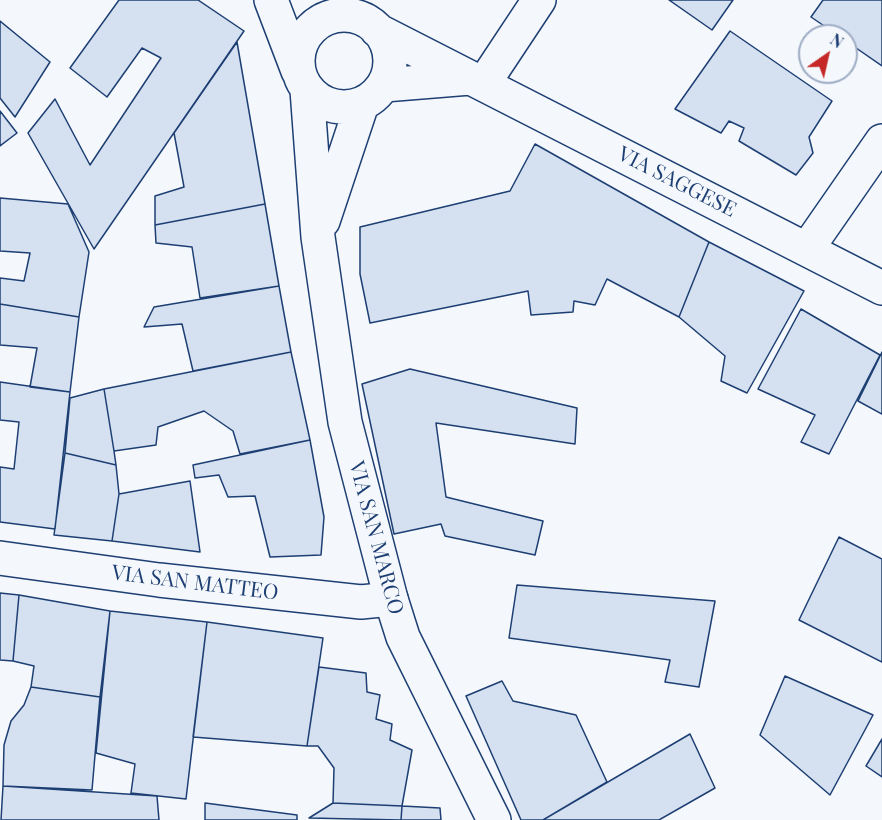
<!DOCTYPE html>
<html>
<head>
<meta charset="utf-8">
<style>
	body { margin:0 }
	#map { position:relative; width:882px; height:820px; overflow:hidden; background:#f4f7fb; font-family:"Playfair Display",serif }
	canvas { display:block }
	.north { position:absolute; left:798px; top:24px; width:60px; height:60px; box-sizing:border-box; background:#f4f7fb; border:2px solid #9eadc5; border-radius:50%; rotate:34deg; font-size:16px; font-weight:700; line-height:24px; text-align:center; color:#1d3f73 }
	.north::after { content:''; display:block; margin:auto; width:21px; height:27px; background:#c62828; clip-path:polygon(50% 0,100% 100%,50% 72%,0 100%) }
</style>
</head>
<body>
<div id="map">
<canvas width="882" height="820"></canvas>
<div class="north">N</div>
</div>
<script>
const ctx = document.querySelector('canvas').getContext('2d');
ctx.lineJoin = 'round';
function fillPath(path, color) { ctx.fillStyle = color; ctx.fill(path, 'evenodd'); }
function strokePath(path, color, width, dash) { ctx.strokeStyle = color; ctx.lineWidth = width; ctx.lineCap = dash ? 'butt' : 'round'; ctx.setLineDash(dash || []); ctx.stroke(path); }
function label(font, color, halo, rows, align = 'center') {
  ctx.font = font + ' "Playfair Display",serif'; ctx.lineWidth = 4.5; ctx.setLineDash([]); ctx.textBaseline = 'middle'; ctx.strokeStyle = halo; ctx.fillStyle = color; for (const [text, x, y, turn = 0] of rows) {
    ctx.save(); ctx.translate(x, y); ctx.rotate((+turn || 0) * Math.PI / 180); ctx.textAlign = isNaN(turn) ? turn : align; if (halo) ctx.strokeText(text, 0, 0); ctx.fillText(text, 0, 0); ctx.restore();
  }
}
const building = new Path2D(`
	M119 0H198L244 31 94 249 28 133 55 99 90 165 161 58 142 48 107 97 70 68Z
	M669 0H733L712 30Z
	M823 0H882V66L846 41V36H839L811 17Z
	M0 21 50 62 15 117 0 98Z
	M730 31 832 101 809 137 813 153 796 175 739 141 744 128 729 121 721 133 675 109Z
	M237 42 265 204 155 225V196L184 187 174 133Z
	M0 111 17 133 0 146Z
	M535 144 709 242 679 317 607 279 595 305 574 301 573 312 531 315 528 291 370 323 360 274V227L510 191Z
	M0 198 68 204 89 252 79 317 0 304V278L24 281 30 253 0 251Z
	M265 204 279 286 200 298 192 247 156 243 155 225Z
	M709 242 804 291 747 393 721 381 725 356 679 317Z
	M279 286 291 352 193 371 182 324 144 327 154 307Z
	M0 304 79 317 70 392 30 387 37 348 0 345Z
	M801 309 880 355 829 454 801 442 815 415 758 389Z
	M291 352 310 440 240 454 233 431 204 411 158 427 156 445 114 451 104 389Z
	M882 352V414L858 401Z
	M410 369 577 408 575 444 436 423 446 497 543 521 535 555 445 536 441 524 394 534 362 384Z
	M0 382 70 392 55 529 0 522V467L14 469 19 422 0 420Z
	M104 389 114 451 116 465 65 453 70 398Z
	M310 440 324 517 321 555 270 557 255 496 228 497 219 475 195 478 193 465Z
	M65 453 116 465 119 494 112 541 54 535Z
	M190 481 200 552 112 541 119 494Z
	M839 537 882 559V662L799 620Z
	M517 585 715 601 699 687 665 682 670 660 509 638Z
	M0 593 19 595 13 661 0 660Z
	M19 595 110 611 100 697 31 687 34 666 13 661Z
	M110 611 207 622 186 799 131 793 135 764 96 753Z
	M207 622 323 638 307 746 193 737Z
	M319 667 366 673 367 692 380 695 376 719 392 724 390 740 412 750 402 806 333 803 334 768 318 746H307Z
	M785 676 873 715 830 795 760 735Z
	M502 681 513 701 576 715 607 782 543 820H521L466 696Z
	M31 687 100 697 92 790 3 786 4 745 11 721 24 705Z
	M690 734 715 788 659 820H543Z
	M882 739V777L866 766Z
	M3 786 157 796 159 820H1Z
	M205 803 297 815V820H205Z
	M333 803 402 806 401 820 309 818Z
	M402 806 440 808 441 820H401Z`);
fillPath(building, '#d5e0f0');
strokePath(building, '#1d3f73', 1.5);
const minor = new Path2D(`
	M484 83 539 0
	M807 249 882 141
	M0 558 159 580 361 602 391 599`);
const major = new Path2D(`
	M271 0 298 71
	M298 61a46 46 0 1 1 92 0a46 46 0 1 1-92 0Z
	M377 30 882 288
	M384 85 470 78
	M307 90 318 237 345 422 391 599 403 637 494 820
	M323 221 362 104`);
strokePath(minor, '#1d3f73', 36);
strokePath(major, '#1d3f73', 36);
strokePath(minor, '#f4f7fb', 33);
strokePath(major, '#f4f7fb', 33);
label('21px', '#1d3f73', '#f4f7fb', [
	["VIA SAGGESE",677,182,27],
	["VIA SAN MARCO",376,538,75],
	["VIA SAN MATTEO",195,583,7]
]);
</script>
</body>
</html>
